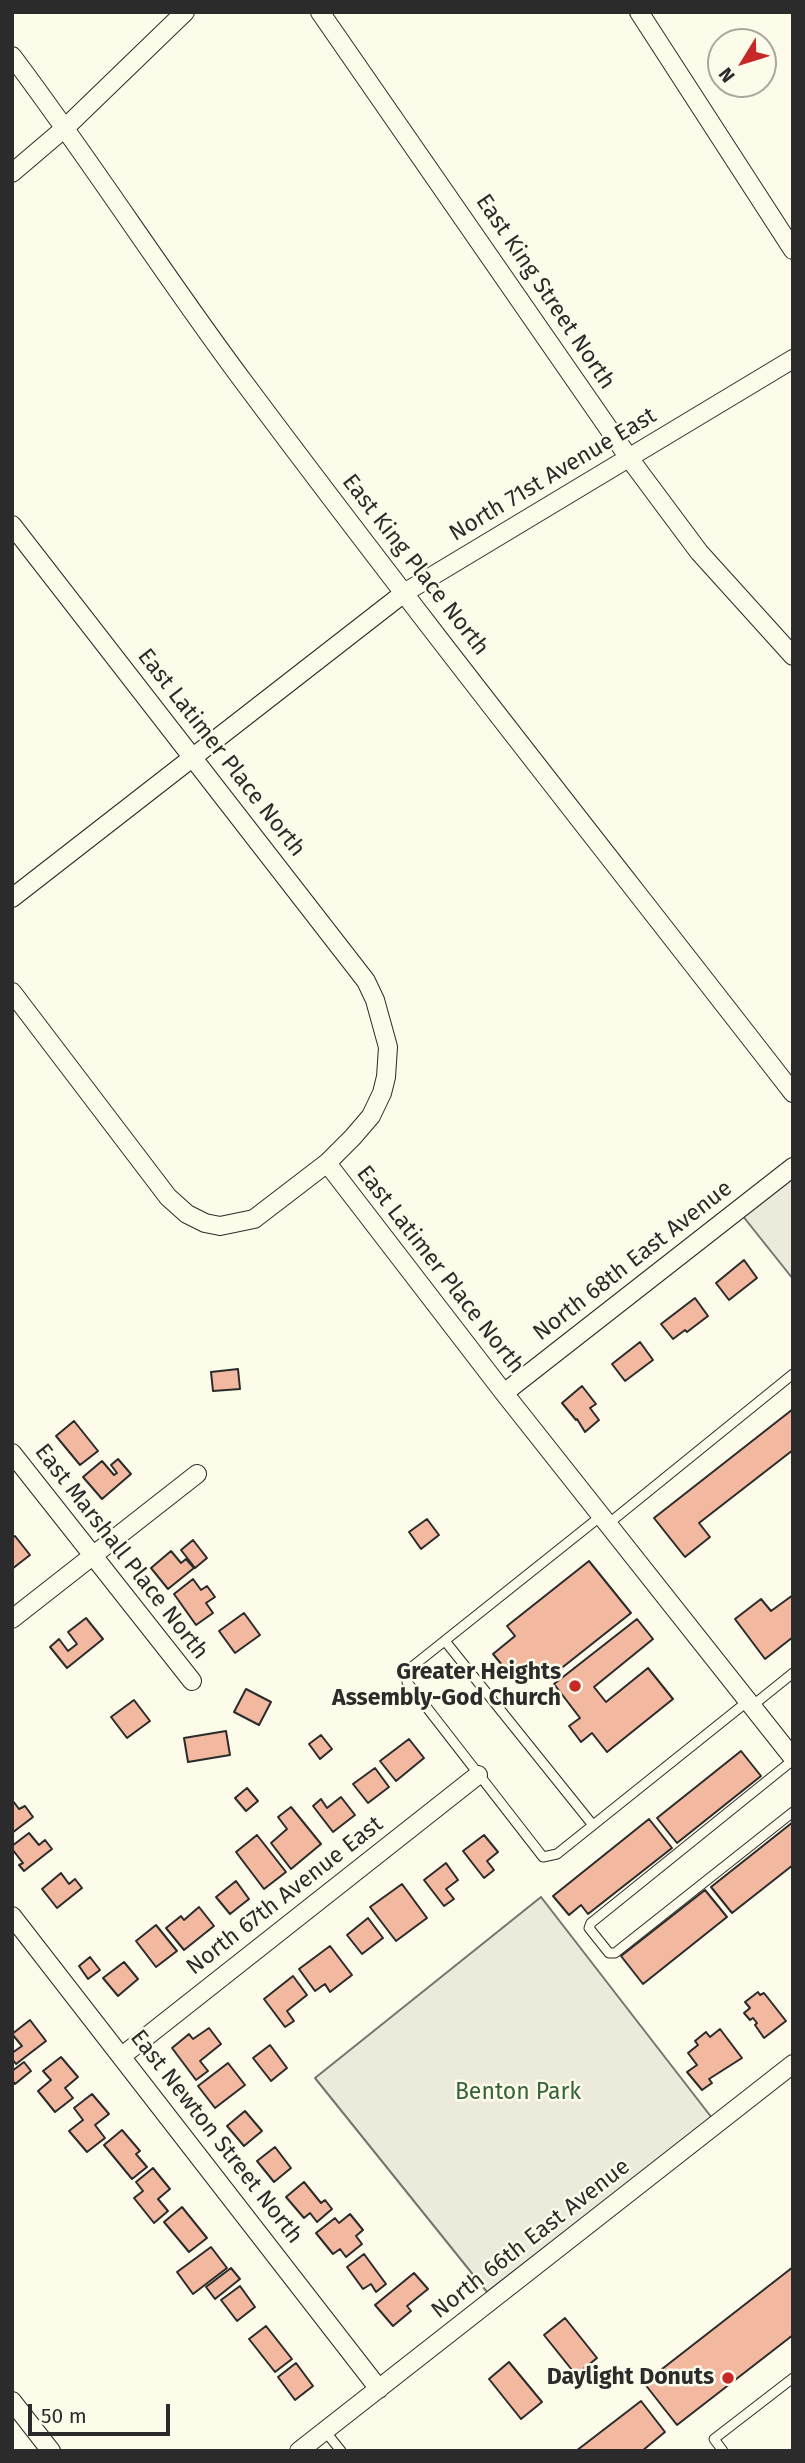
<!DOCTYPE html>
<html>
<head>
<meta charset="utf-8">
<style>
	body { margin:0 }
	#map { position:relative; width:805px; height:2463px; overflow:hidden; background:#fdfbea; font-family:"Fira Sans",sans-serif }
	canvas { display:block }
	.frame { position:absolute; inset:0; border:14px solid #2b2b2b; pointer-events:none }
	.north { position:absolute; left:707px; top:28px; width:70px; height:70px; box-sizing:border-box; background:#fdfbea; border:2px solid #a9a89e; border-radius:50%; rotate:232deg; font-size:19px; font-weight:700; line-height:28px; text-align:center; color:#2b2b2b }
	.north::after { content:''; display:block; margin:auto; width:24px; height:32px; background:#c62828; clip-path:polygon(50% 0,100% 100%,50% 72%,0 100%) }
	.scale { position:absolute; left:28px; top:2404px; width:142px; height:32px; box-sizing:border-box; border:4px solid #2b2b2b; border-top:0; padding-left:9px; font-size:21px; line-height:24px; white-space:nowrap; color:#2b2b2b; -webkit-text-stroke:5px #fdfbea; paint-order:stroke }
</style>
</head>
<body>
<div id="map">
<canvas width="805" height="2463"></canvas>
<div class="frame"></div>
<div class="north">N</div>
<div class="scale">50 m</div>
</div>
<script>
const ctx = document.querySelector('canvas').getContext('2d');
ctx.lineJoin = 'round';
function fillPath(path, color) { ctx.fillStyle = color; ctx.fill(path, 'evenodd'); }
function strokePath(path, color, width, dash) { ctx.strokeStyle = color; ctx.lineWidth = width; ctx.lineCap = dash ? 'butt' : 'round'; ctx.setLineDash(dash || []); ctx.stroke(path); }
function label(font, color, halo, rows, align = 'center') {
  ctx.font = font + ' "Fira Sans",sans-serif'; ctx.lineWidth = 5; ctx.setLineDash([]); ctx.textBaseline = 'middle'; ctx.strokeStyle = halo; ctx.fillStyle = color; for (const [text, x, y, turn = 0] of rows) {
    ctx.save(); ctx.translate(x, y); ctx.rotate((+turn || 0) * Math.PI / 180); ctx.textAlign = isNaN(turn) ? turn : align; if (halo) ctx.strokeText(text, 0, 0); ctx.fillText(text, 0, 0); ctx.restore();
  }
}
const green = new Path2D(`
	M541 1897 712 2118 487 2292 315 2078Z`);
fillPath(green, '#ecebdb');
strokePath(green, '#74746e', 2);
const parking = new Path2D(`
	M793 1177V1279L742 1215Z`);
fillPath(parking, '#eceadb');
strokePath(parking, '#74746e', 2);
const building = new Path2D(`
	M744 1260 757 1278 729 1300 716 1283Z
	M695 1298 708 1316 687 1332 685 1330 673 1339 661 1324Z
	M640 1342 653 1360 625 1381 612 1364Z
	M238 1369 240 1389 213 1391 211 1372Z
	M582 1386 596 1404 590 1408 599 1420 585 1432 577 1419 576 1420 562 1403Z
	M793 1409V1450L699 1523 710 1537 685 1557 654 1518Z
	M74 1421 98 1451 80 1465 56 1436Z
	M118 1459 131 1474 102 1499 83 1477 102 1461 114 1475 117 1473 111 1465Z
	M427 1519 439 1535 421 1549 409 1532Z
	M15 1536 30 1555 12 1569V1538Z
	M193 1540 207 1558 195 1568 181 1550Z
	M171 1551 181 1563 186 1559 194 1568 168 1589 151 1568Z
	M589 1561 631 1613 549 1678 538 1665 516 1682 493 1654 515 1636 507 1626Z
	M193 1579 201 1590 207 1586 215 1597 206 1603 213 1613 196 1625 174 1594Z
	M793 1595V1637L765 1659 735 1619 761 1599 771 1611Z
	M244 1613 260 1635 235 1653 219 1631Z
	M86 1618 103 1639 67 1668 50 1647 59 1639 68 1651 77 1644 68 1632Z
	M637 1619 653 1639 594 1687 606 1702 648 1668 673 1699 607 1752 592 1733 581 1742 569 1726 580 1718 554 1684Z
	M246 1689 271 1702 259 1725 234 1712Z
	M134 1700 150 1721 127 1738 111 1717Z
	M226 1731 230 1755 188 1762 184 1738Z
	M321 1735 332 1749 320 1759 309 1744Z
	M409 1739 424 1758 396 1781 380 1761Z
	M741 1751 761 1776 677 1843 657 1818Z
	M375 1768 389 1787 368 1803 353 1784Z
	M247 1788 258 1801 246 1811 235 1798Z
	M341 1797 355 1815 333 1832 313 1806 321 1799 327 1808Z
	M13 1801 19 1809 25 1806 33 1817 12 1833Z
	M291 1807 321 1844 291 1869 271 1843 287 1829 278 1817Z
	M649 1819 672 1848 588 1914 581 1905 569 1915 553 1896Z
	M793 1822V1865L732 1913 711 1887Z
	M29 1833 39 1845 45 1840 52 1849 24 1871 19 1865 23 1863 12 1849V1846Z
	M257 1835 286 1872 264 1889 236 1852Z
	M484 1835 498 1852 487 1861 494 1870 484 1878 463 1851Z
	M446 1863 458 1880 446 1889 454 1899 444 1906 424 1880Z
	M61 1873 69 1884 75 1879 82 1888 57 1908 42 1889Z
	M236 1881 249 1899 230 1914 216 1897Z
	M402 1884 427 1918 396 1941 370 1907Z
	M705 1890 727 1917 643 1984 621 1956Z
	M199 1907 214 1926 184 1950 166 1928 181 1916 184 1920Z
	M368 1918 383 1938 362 1954 347 1935Z
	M156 1925 177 1951 156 1967 136 1941Z
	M330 1946 352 1975 330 1992 325 1984 315 1991 299 1969Z
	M90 1957 100 1970 88 1979 79 1966Z
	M124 1962 138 1979 118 1996 103 1978Z
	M293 1976 307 1995 287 2011 294 2021 285 2027 264 1999Z
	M758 1992 760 1995 764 1993 786 2021 764 2038 755 2025 757 2023 753 2018 750 2020 744 2013 750 2008 745 2002Z
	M30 2020 46 2041 16 2064 12 2059V2053L22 2046 12 2034Z
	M209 2028 221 2044 200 2061 208 2071 196 2080 172 2048 189 2034 193 2039Z
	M720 2029 742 2058 709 2079 712 2083 702 2090 687 2072 697 2065 688 2053 698 2045 695 2041 706 2032 710 2037Z
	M270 2045 287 2068 271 2081 253 2058Z
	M61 2057 78 2077 65 2088 73 2098 55 2112 38 2091 51 2080 43 2071Z
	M24 2062 31 2071 15 2084 12 2080V2071Z
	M228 2063 245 2085 215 2108 198 2086Z
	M92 2094 109 2114 95 2125 105 2138 87 2152 69 2131 83 2120 74 2108Z
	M245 2111 262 2131 244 2146 227 2126Z
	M122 2130 140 2151 136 2154 147 2167 132 2179 104 2145Z
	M275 2147 291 2168 274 2182 257 2161Z
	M153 2168 170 2189 158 2199 168 2211 154 2223 134 2198 143 2191 136 2182Z
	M304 2182 321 2203 325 2200 332 2209 317 2222 310 2213 304 2218 286 2197Z
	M182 2207 207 2238 189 2252 164 2222Z
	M350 2214 363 2230 356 2236 362 2244 346 2257 340 2249 333 2254 316 2233 335 2218 339 2223Z
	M211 2247 227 2268 193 2294 177 2272Z
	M364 2254 386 2284 376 2292 371 2284 363 2289 347 2267Z
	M793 2267V2335L677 2425 644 2383Z
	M231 2268 240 2279 215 2299 206 2287Z
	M414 2273 428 2289 407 2306 411 2311 393 2326 375 2305Z
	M240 2286 255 2307 237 2321 221 2300Z
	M565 2318 597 2358 576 2375 544 2335Z
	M266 2326 292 2359 275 2372 249 2339Z
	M509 2362 542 2402 521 2419 489 2379Z
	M296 2363 313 2386 295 2400 278 2377Z
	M641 2401 665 2432 642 2451H576Z`);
fillPath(building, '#f2b8a0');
strokePath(building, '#2b2b2b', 2);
const service = new Path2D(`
	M601 1516 408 1670 407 1682 543 1857 557 1854 748 1701
	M608 1524 793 1374
	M445 1641 592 1824
	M752 1706 793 1673
	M793 1760 591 1923 589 1928 609 1953H615L793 1812
	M325 2431 341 2451
	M723 2451 714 2439 793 2378`);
const minor = new Path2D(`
	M320 12 629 458 699 552 793 656
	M639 12 793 250
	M12 56C92 162 163 274 243 381 422 621 609 856 793 1093
	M12 173 66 127 185 12
	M12 525 366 981 375 1000 388 1047 386 1077 382 1093 371 1116 353 1137 327 1163 254 1219 220 1226 205 1223 187 1214 168 1197 12 992
	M12 898 404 593 793 359
	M327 1163 504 1393 793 1758
	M504 1393 793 1167
	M12 1453 192 1681
	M12 1619 197 1474
	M12 1916 379 2389
	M122 2056 478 1775
	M12 2401 51 2451
	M299 2451 793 2064`);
strokePath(service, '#2b2b2b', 11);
strokePath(minor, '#2b2b2b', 20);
strokePath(service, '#fdfbea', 9);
strokePath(minor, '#fdfbea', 18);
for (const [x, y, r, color] of [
	[575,1686,7,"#c62828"],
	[728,2378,7,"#c62828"]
]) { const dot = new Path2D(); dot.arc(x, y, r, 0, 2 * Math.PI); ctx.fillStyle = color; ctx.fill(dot); strokePath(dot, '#fdfbea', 2.5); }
label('23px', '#2b2b2b', '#fdfbea', [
	["East King Street North",545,292,56],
	["North 71st Avenue East",553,475,-31],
	["East King Place North",415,565,52],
	["East Latimer Place North",221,753,52],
	["North 68th East Avenue",633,1261,-38],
	["East Latimer Place North",440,1270,52],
	["East Marshall Place North",121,1552,52],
	["North 67th Avenue East",285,1896,-38],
	["East Newton Street North",216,2137,52],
	["North 66th East Avenue",531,2239,-38]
]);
label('bold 23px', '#2b2b2b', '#fdfbea', [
	["Greater Heights",561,1673],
	["Assembly-God Church",561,1699],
	["Daylight Donuts",714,2378]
], 'right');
label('23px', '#34623c', '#fdfbea', [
	["Benton Park",518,2093]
]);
</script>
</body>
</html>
